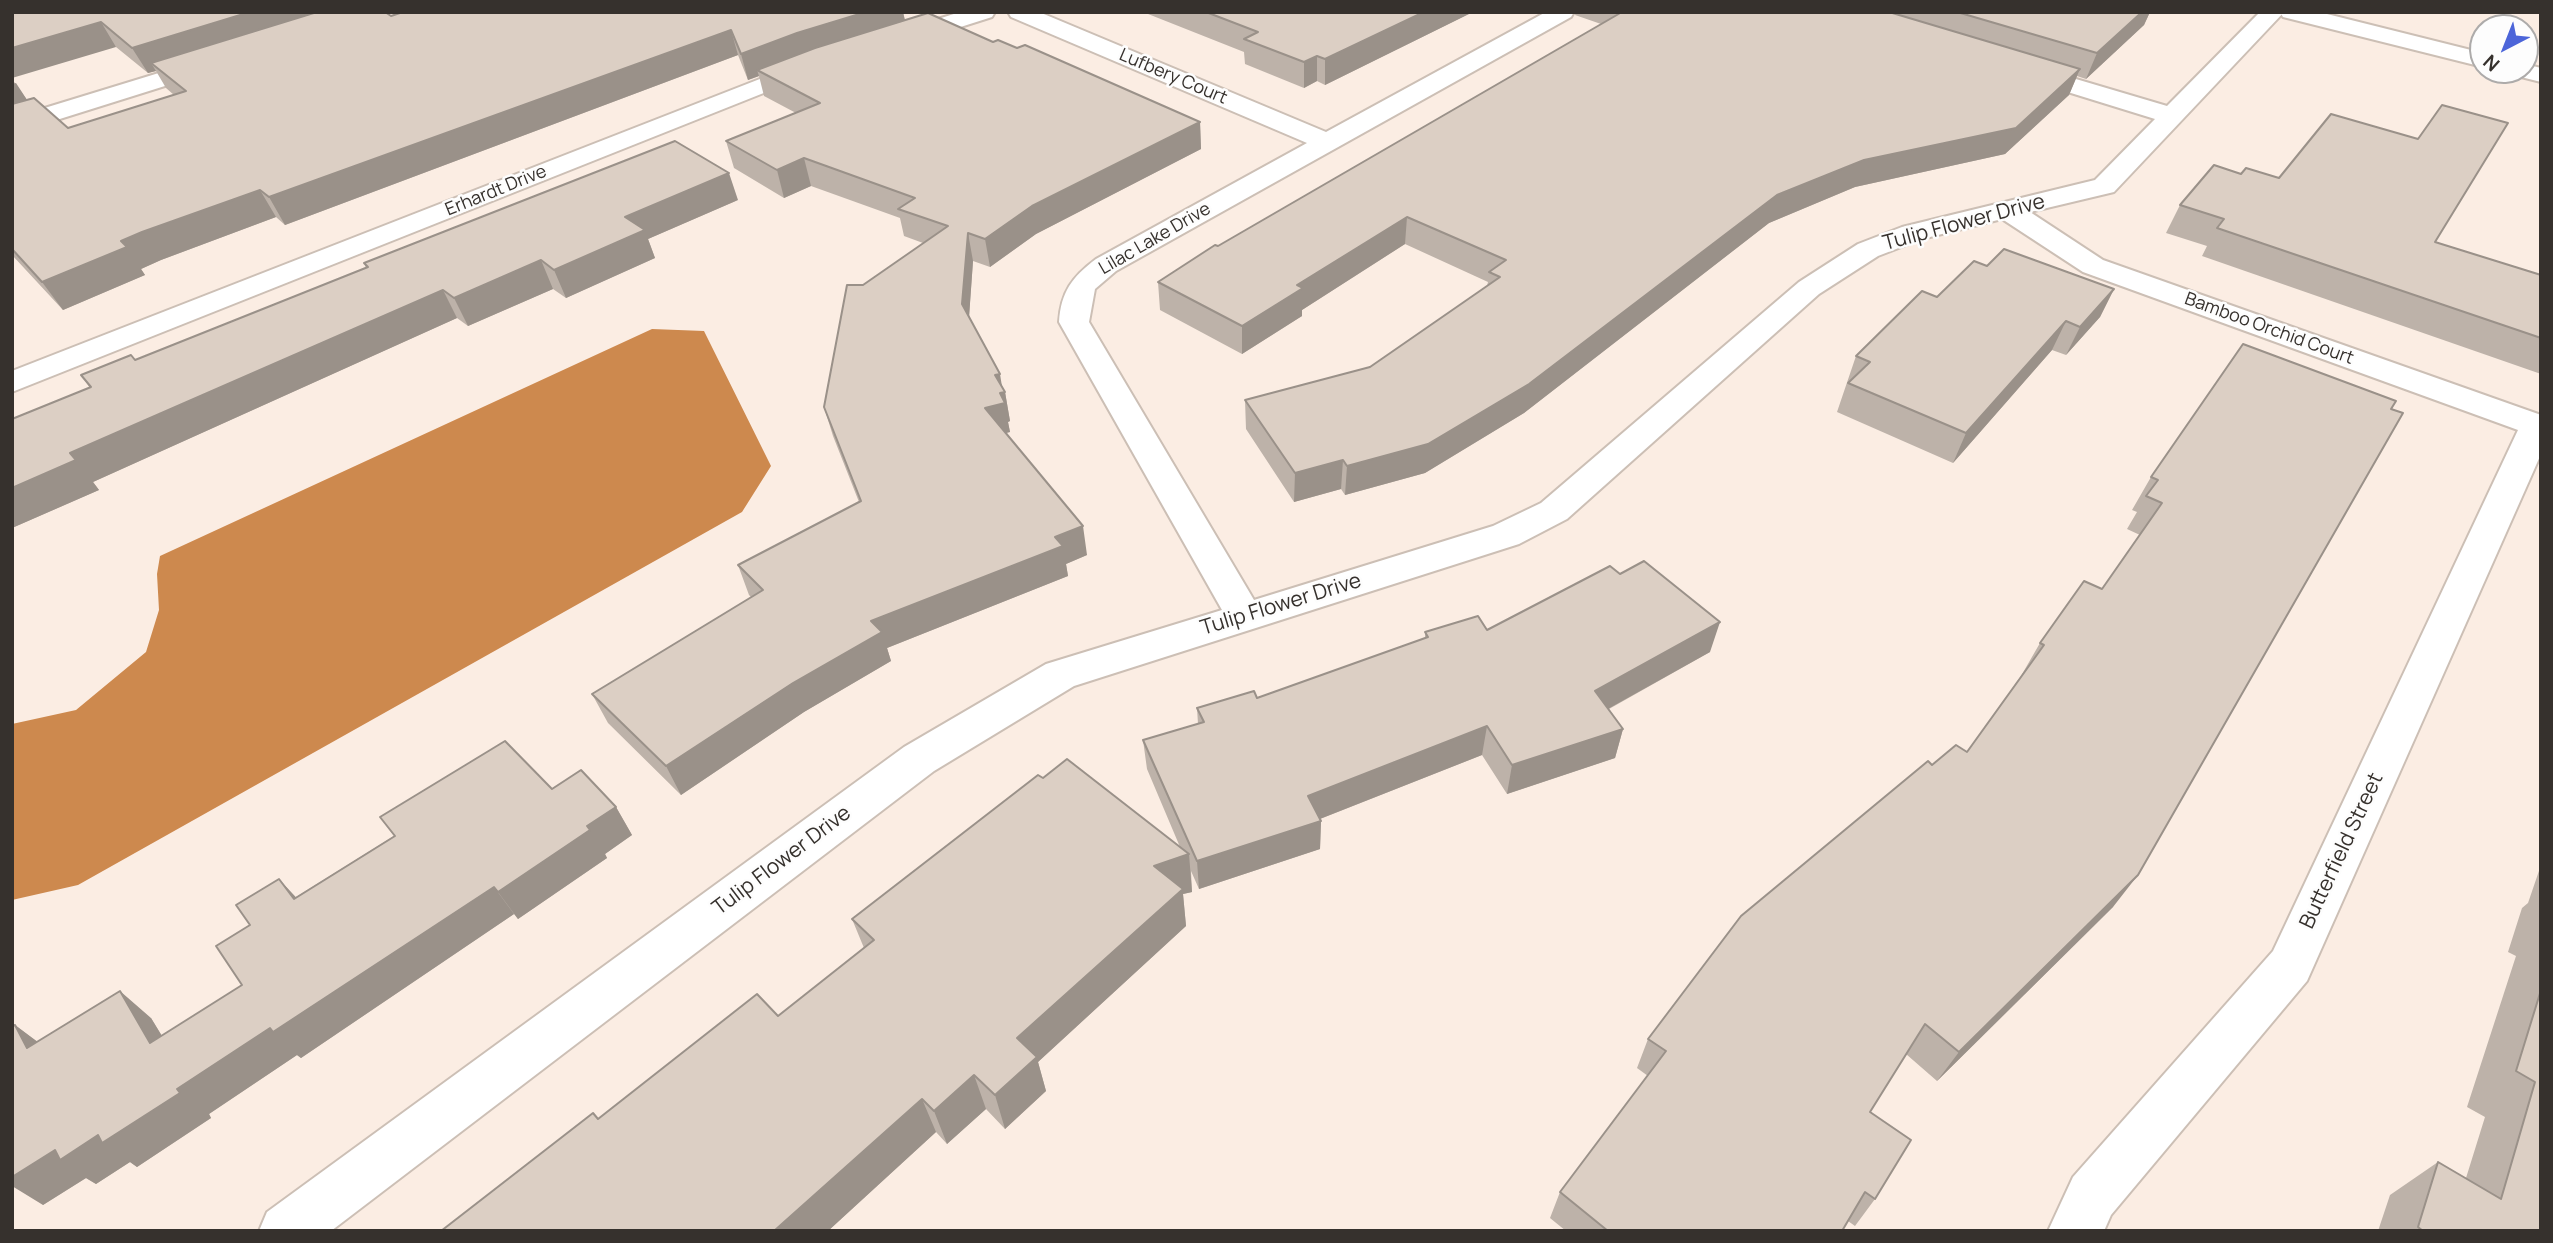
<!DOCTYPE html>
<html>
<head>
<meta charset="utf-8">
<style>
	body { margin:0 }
	#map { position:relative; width:2553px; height:1243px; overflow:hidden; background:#fbede3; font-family:Manrope,sans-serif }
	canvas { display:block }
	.frame { position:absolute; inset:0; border:14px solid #36312d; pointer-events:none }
	.north { position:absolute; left:2469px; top:14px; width:70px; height:70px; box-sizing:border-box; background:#fdfdfd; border:2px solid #adabaa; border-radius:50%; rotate:222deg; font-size:19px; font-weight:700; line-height:28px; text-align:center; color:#36312d }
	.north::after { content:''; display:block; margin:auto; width:24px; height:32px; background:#4c65d9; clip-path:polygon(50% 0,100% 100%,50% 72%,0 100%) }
</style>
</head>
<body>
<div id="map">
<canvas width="2553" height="1243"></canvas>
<div class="frame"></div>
<div class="north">N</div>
</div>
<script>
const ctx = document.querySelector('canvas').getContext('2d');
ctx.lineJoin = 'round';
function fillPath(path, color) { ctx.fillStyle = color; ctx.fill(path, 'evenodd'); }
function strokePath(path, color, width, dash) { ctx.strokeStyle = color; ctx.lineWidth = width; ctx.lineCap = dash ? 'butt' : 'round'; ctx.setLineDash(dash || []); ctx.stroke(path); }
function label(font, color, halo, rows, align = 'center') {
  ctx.font = font + ' Manrope,sans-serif'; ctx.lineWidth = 5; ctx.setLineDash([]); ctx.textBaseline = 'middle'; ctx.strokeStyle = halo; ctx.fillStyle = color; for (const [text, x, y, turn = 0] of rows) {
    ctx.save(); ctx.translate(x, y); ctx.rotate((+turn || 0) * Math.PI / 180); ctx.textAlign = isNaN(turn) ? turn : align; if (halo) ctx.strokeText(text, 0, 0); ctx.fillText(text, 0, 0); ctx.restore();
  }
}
fillPath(new Path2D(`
	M652 329 704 331 771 466 742 512 78 885 12 900V724L76 710 146 652 159 610 157 574 160 556Z`), '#cd894e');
const street = new Path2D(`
	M960 12H995L992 17 907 44H891L887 39 891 34Z
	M1008 12H1039L1326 132 1546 12H1574L1571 17 1116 271 1095 289 1089 322 1254 600 1493 526 1541 503 1799 282 1858 244 1902 227 2095 180 2155 119 2016 76 2012 71 2016 66H2032L2167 106 2260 12H2284L2114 192 2030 212 2103 260 2541 415V454L2307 981 2111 1215 2104 1231H2048L2073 1177 2273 951 2518 430 2083 272 2002 219 1922 239 1878 256 1819 294 1567 519 1519 544 1074 686 934 771 331 1231H259L267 1212 904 747 1046 664 1222 610 1059 322C1061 292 1072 277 1096 259L1307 143 1011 17Z
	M211 57 219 59 223 64 219 69 12 134V118Z
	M811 59 819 61 823 66 819 71 12 392V371Z`);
const secondary = new Path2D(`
	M2280 12H2319L2483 53V67L2283 17Z
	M2525 64 2541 68V82L2513 75 2509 70H2525Z`);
strokePath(street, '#ccbfb5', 4);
strokePath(secondary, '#ccbfb5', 4);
fillPath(street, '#fff');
fillPath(secondary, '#fff');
fillPath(new Path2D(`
	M12 12 391 16 903 12 905 20 1017 48 1200 122 1201 149 1036 234 990 267 973 261 969 316 1005 392 1010 421 1008 422 1010 432 1005 433 1087 555 1066 564 1068 576 887 648 891 661 804 712 681 795 608 723 592 694 751 597 749 595 738 565 859 502 833 436 824 407 863 285 923 243 904 236 900 218 811 186 784 198 734 168 726 141 796 113 764 96 759 76 748 80 738 55 285 225 276 217 161 260 141 269 145 275 63 310 12 255V79L27 100 68 128 174 95 166 88 156 71 148 73 116 47Z
	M1143 12H1473L1325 85 1317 81 1304 88 1245 64 1244 52Z
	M1576 12H2150L2144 25 2086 79 2077 76 2069 95 2005 154 1855 187 1769 223 1524 413 1425 473 1345 495 1341 489 1294 502 1246 429 1245 400 1370 367 1487 286 1488 282 1405 244 1302 310V316L1242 354 1160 310 1158 282 1601 24 1575 15Z
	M2418 139 2435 242 2541 275V374L2202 256 2207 246 2166 233 2180 205 2241 174 2279 178Z
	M738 200 648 239 655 258 566 298 553 289 468 326 457 318 93 482 99 490 12 528V419L90 388 81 375 135 360 366 268 364 263Z
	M1987 266 2114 289 2100 317 2066 355 2052 350 1953 463 1837 412 1856 356 1937 297Z
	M2243 344 2113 907 1937 1081 1906 1054 1870 1112 1875 1199 1855 1226 1848 1221 1842 1231H1566L1550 1218 1560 1192 1648 1076 1637 1068 1648 1039 1932 765 1967 752 2021 676 2040 643 2102 589 2140 535 2127 529 2137 512 2132 510 2151 477Z
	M1487 630 1710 652 1609 709 1623 729 1615 758 1507 794 1482 755 1320 819 1321 821 1320 849 1199 889 1191 871 1192 892 1183 894 1186 926 1038 1062 1046 1091 1005 1129 986 1109 947 1144 936 1132 828 1231H441L598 1119 778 1016 864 948 852 919 1043 778 1180 847 1147 769 1143 740 1198 724 1197 708 1257 698 1425 638V632Z
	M552 789 616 807 632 835 605 854 607 858 518 919 514 914 301 1058 297 1055 209 1114 211 1118 137 1167 130 1162 96 1184 86 1178 43 1205 15 1025 37 1042 151 1018 162 1036 242 985 296 897 394 836 380 817Z
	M2541 865V1231H2378L2390 1195 2438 1162 2466 1178 2485 1117 2467 1107 2516 956 2508 952 2522 908 2528 903Z`), '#bdb2a9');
fillPath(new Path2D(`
	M250 12H344L151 63 156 71 148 73 132 48Z
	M866 12H903L906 26 757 70 759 76 748 80 741 54 797 33Z
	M1424 12H1473L1325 85V59Z
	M2142 12H2150L2144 25 2086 79 2097 53Z
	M101 22 116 47 12 78V48Z
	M731 30 738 55 285 225 269 197Z
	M1317 56V81L1304 88V62Z
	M2080 69 2069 95 2005 154 1855 187 1769 223 1524 413 1425 473 1345 495 1347 466 1777 195 1864 160Z
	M16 83 33 109 12 116V84Z
	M1200 122 1201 149 1036 234 990 267 985 239 1032 206Z
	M804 158 811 186 784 198 777 170Z
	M729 173 738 200 648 239 655 258 566 298 554 270 625 217Z
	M260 190 276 217 161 260 141 269 145 275 63 310 42 282 121 241 142 232Z
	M1407 217 1405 244 1302 310V316L1242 354V326L1297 285Z
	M968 233 973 261 968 332 962 304Z
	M541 260 553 289 468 326 454 298Z
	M2114 289 2100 317 2066 355 2080 327Z
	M443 290 457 318 93 482 99 490 12 528V488L70 453Z
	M2066 321 2052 350 1953 463 1966 433Z
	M1000 374 1003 393 1005 392 1010 421 1008 422 1010 432 990 437 985 408 995 375Z
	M1343 460 1341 489 1294 502 1295 473Z
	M1083 526 1087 555 1066 564 1068 576 887 648 891 661 804 712 681 795 666 766 871 621 1055 537Z
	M1720 622 1710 652 1588 720 1595 691Z
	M1487 726 1482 755 1307 824 1308 796Z
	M1623 729 1615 758 1507 794 1512 765Z
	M616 807 632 835 605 854 607 858 518 919 498 892 587 826Z
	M1321 821 1320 849 1199 889 1197 861Z
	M1189 854 1192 892 1183 894 1186 926 1038 1062 1046 1091 1005 1129 995 1095 1017 1038 1154 866Z
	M2138 875 2113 907 1937 1081 1959 1052Z
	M279 879 305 907 294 899Z
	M494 887 514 914 301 1058 297 1055 209 1114 211 1118 137 1167 130 1162 96 1184 86 1178 43 1205 12 1186V1177L55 1150 98 1135 177 1089 270 1028Z
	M120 991 151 1018 182 1069 150 1043Z
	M15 1025 50 1051 27 1048Z
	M974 1075 986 1109 947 1144 934 1111Z
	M922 1099 936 1132 828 1231H774Z`), '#9a9189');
const building = new Path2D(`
	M12 12H250L132 48 101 22 12 48Z
	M317 12H385L391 16 403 12H866L797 33 741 54 731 30 269 197 260 190 142 232 121 241 127 247 42 282 12 249V104L34 98 68 128 186 91 151 63Z
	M1206 12H1424L1325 59 1317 56 1304 62 1244 39 1258 32Z
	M1622 12H1889L2080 69 2016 128 1864 160 1777 195 1529 384 1428 444 1347 466 1343 460 1295 473 1245 400 1370 367 1500 277 1489 272 1506 260 1407 217 1297 285 1303 288 1242 326 1158 282 1215 245 1218 246Z
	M1957 12H2142L2097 53Z
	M928 13 993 42 998 40 1017 48 1025 45 1200 122 1032 206 985 239 968 233 962 304 1000 374 995 375 1005 392 1000 393 1005 403 985 408 1083 526 1055 537 1063 546 871 621 882 632 793 683 666 766 592 694 763 590 738 565 861 501 824 407 847 285H863L948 226 898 209 915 198 804 158 777 170 726 141 820 103 757 70 815 48Z
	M2442 105 2508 123 2435 242 2541 275V338L2217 228 2224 219 2180 205 2214 165 2241 174 2246 168 2279 178 2331 114 2418 139Z
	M675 141 729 173 625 217 645 230 554 270 541 260 454 298 443 290 70 453 76 460 12 488V419L91 387 81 375 131 355 135 360 368 267 364 263Z
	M2004 249 2114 289 2080 327 2066 321 1966 433 1848 383 1870 362 1856 356 1922 291 1937 297 1974 261 1987 266Z
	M2243 344 2396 401 2391 409 2403 413 2138 875 1959 1052 1925 1024 1870 1112 1911 1140 1875 1199 1865 1192 1842 1231H1608L1560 1192 1666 1051 1648 1039 1741 916 1928 761 1932 765 1956 745 1967 752 2044 645 2040 643 2084 581 2102 589 2162 503 2146 496 2158 480 2151 477Z
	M1644 561 1720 622 1595 691 1623 729 1512 765 1487 726 1308 796 1321 821 1197 861 1143 740 1204 722 1197 708 1254 691 1257 698 1428 637 1425 632 1478 616 1487 630 1610 566 1620 574Z
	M505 741 552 789 581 770 616 807 587 826 590 830 498 892 494 887 273 1032 270 1028 177 1089 180 1093 102 1143 98 1135 60 1160 55 1150 12 1177V1026L15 1025 27 1048 120 991 150 1043 242 985 216 946 250 925 236 905 279 879 294 899 395 836 380 817Z
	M1067 759 1189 854 1154 866 1183 889 1017 1038 1037 1057 995 1095 974 1075 934 1111 922 1099 774 1231H441L593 1113 598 1119 757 994 778 1016 874 940 852 919 1038 775 1043 778Z
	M2541 990V1231H2423L2418 1227 2438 1162 2501 1199 2535 1082 2516 1071Z`);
fillPath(building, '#dccfc4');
strokePath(building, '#9a9189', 2);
label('18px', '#36312d', '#fdfdfd', [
	["Lufbery Court",1173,77,23],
	["Erhardt Drive",496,191,-22],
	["Lilac Lake Drive",1155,239,-30],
	["Bamboo Orchid Court",2269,329,20]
]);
label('21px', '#36312d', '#fdfdfd', [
	["Tulip Flower Drive",1964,223,-15],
	["Tulip Flower Drive",1281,605,-17],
	["Butterfield Street",2342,851,-65],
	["Tulip Flower Drive",782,861,-37]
]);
</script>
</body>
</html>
